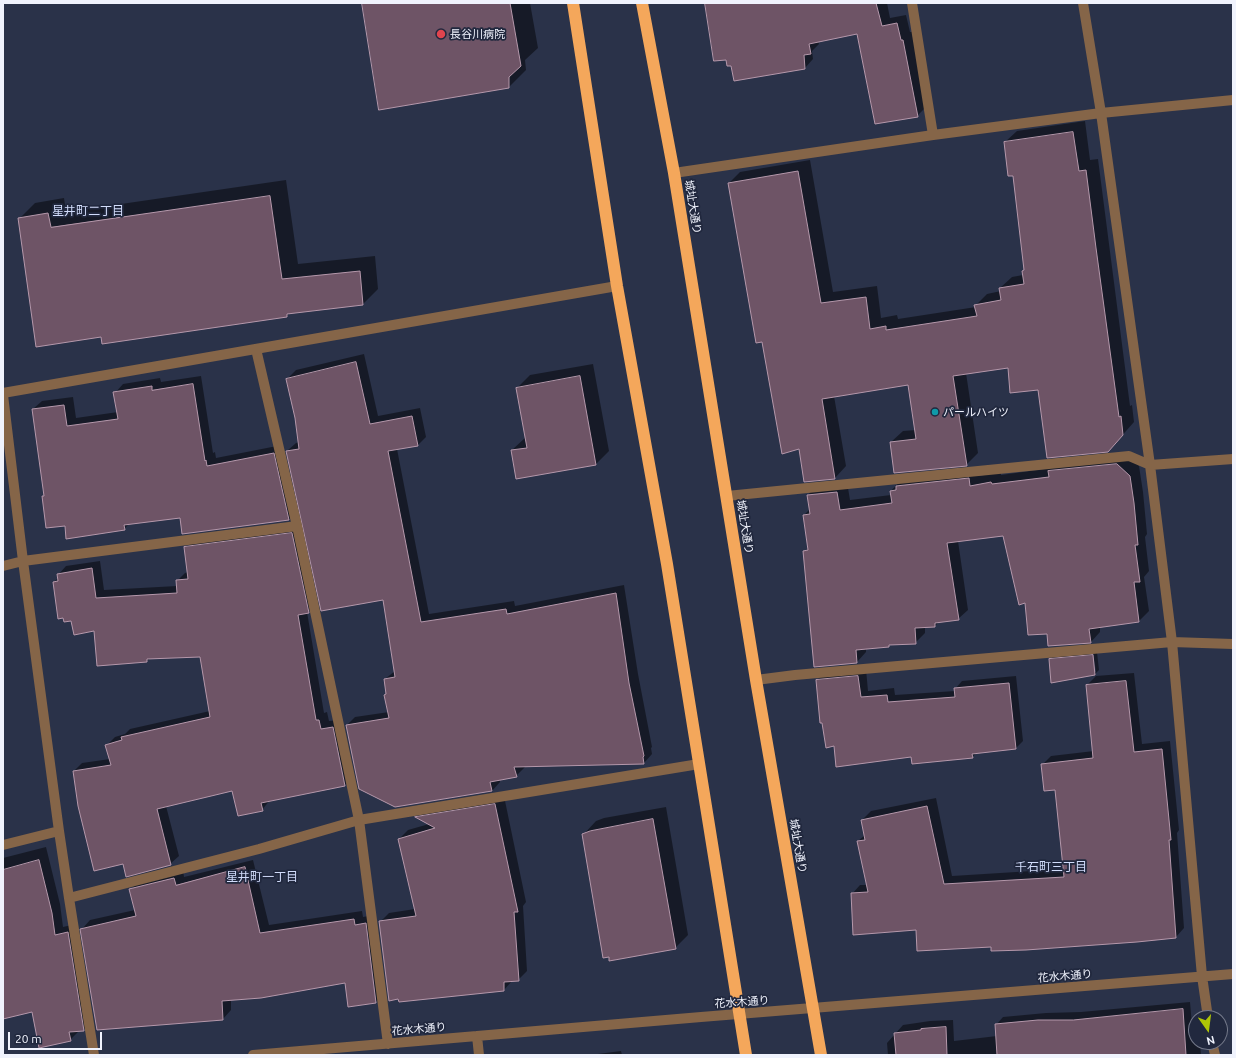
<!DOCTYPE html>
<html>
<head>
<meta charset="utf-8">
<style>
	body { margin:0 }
	#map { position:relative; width:1236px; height:1058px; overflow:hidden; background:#2a3249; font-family:Ubuntu,sans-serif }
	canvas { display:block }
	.frame { position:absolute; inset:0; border:4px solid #f0f3fd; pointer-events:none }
	.north { position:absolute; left:1188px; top:1010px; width:40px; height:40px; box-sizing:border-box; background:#21283e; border:1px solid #74798a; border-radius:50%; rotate:166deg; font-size:11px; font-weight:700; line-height:16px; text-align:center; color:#f0f3fd }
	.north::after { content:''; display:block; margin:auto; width:14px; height:18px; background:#afc506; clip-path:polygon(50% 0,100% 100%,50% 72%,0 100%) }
	.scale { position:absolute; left:8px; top:1032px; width:94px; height:18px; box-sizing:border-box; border:2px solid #f0f3fd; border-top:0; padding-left:5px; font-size:12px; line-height:14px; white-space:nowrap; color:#f0f3fd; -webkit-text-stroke:3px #21283e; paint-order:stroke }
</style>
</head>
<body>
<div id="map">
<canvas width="1236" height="1058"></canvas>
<div class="frame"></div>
<div class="north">N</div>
<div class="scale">20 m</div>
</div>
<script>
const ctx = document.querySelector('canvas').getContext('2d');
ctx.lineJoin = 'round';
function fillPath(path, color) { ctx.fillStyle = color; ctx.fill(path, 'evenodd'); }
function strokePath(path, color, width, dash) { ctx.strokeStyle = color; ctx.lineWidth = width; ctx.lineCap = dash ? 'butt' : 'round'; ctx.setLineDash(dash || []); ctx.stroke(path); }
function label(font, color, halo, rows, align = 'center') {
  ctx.font = font + ' Ubuntu,"Noto Sans JP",sans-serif'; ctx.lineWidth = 3.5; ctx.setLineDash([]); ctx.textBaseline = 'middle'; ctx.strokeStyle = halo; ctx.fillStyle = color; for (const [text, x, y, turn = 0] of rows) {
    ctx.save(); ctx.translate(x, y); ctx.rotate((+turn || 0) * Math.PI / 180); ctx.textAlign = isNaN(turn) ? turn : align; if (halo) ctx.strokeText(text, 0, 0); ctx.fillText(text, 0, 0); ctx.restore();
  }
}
fillPath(new Path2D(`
	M363 3H530L538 48 525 60 526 70 509 87Z
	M706 3H887L890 18 906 15 910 32H912L926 107 917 116 858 33 818 41 819 44 812 51 813 59 805 68 732 65Z
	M1085 121 1090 160 1098 159 1130 406 1132 405 1134 422 1119 439 1039 389 1009 367 966 373 978 453 966 465 891 442 903 431 916 430 909 384 834 396 846 466 835 478 800 448 763 341 729 183 740 172 810 160 833 292 877 286 881 318 897 315 898 319 976 307V305L987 294 1001 291 1000 288 1012 277 1023 275V271L1025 269 1014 175 1005 142 1017 131Z
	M286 180 298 264 375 256 378 289 363 304 291 312 287 316 102 335 19 219 35 203 64 198 66 212Z
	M364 354 378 416 420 408 426 437 418 445 397 449 429 614 514 601 515 606 624 585 638 674 652 747 651 748 652 754 644 763 524 766 525 767 516 776 500 779V782L492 791 347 725 355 717 389 712 385 679 395 671 384 599 287 451 296 443 299 442 296 417 287 379 296 370Z
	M593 364 609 451 596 464 512 450 526 437 517 388 530 375Z
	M201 376 213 453 215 452 216 458 282 445 297 511 289 520 181 517 130 523 124 529 65 525 43 496 45 494 33 409 42 401 73 397 76 418 118 412 115 393 123 384 160 378 161 382Z
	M1127 454 1139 466 1143 492 1147 534 1145 537 1149 571 1144 577 1149 611 1139 621 1100 626V632L1091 642 1047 633 1026 602 1004 535 958 541 968 610 958 619 939 622 935 626 925 627V633L915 643 891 644 889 646 866 648V652L857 662 804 552 809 547 804 515 810 509 808 495 817 485 847 482 850 500 891 495V491L900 481 978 469 979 476 1001 472V475L1052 468Z
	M300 526 316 604 307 612 324 713 327 712 329 721 341 720 353 777 345 785 270 800 262 810 233 790 166 806 179 856 170 864 124 863 74 771 82 763 110 759 106 746 115 737 125 734 130 729 210 711 200 656 151 658 147 661 95 629 72 620 54 582 59 577 58 575 66 566 100 561 104 590 177 586V581L185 573 188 572 185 547 193 539Z
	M1091 652 1094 672H1096L1093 652H1097L1099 670 1095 674 1052 681 1050 660 1054 655Z
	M866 669 868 691 894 688 895 695 955 691V689L962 681 1016 676 1023 741 1016 748 977 753 972 757 912 756 835 745 817 680 824 673Z
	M1134 673 1142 744 1170 741 1179 830 1177 833 1184 928 1176 937 992 946 917 929 852 894 860 885H868L858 841 865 835 862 820 871 811 936 798 952 876 1064 869 1056 789 1042 765 1051 756 1094 751 1087 685 1096 676Z
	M504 796 526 902 523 906 527 971 518 980 512 981 504 990 380 922 389 913 415 909 399 839 408 830 429 824 416 817 425 809Z
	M666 807 688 935 675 948 583 835 596 821 604 818Z
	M46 847 60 904 63 927 76 924 91 1022 83 1030 78 1031V1032L70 1040 33 1011 3 1017V858Z
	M253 860 269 925 362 911 363 917 374 915 384 993 376 1002 346 982 231 999V1010L223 1019 82 929 90 920 135 910 130 890 139 881 183 870 184 877Z
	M1190 1002 1192 1025 1196 1024V1042H1200L1201 1055H888L887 1043 903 1025 930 1021 953 1020 954 1041 997 1036 996 1025 1003 1017 1046 1013 1081 1012Z
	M621 1051 622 1055H590Z`), '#0007');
const building = new Path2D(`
	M362 3H510L521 66 509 77V88L379 110Z
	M705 3H876L882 26 897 23 901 40H903L918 117 875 124 857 34 809 44 811 54 804 55 805 69 734 81 731 66H727L726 60 714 61Z
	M1073 132 1079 171 1086 170 1096 248 1119 417 1121 416 1123 435 1108 452 1047 458 1038 390 1010 393 1008 368 953 376 967 466 894 473 890 442 916 439 908 385 822 399 835 479 804 482 799 449 782 454 762 342 756 343 728 183 798 171 821 303 866 297 870 329 886 326V330L977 316 974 305 1001 300 999 288 1024 284 1022 271 1024 270 1013 176H1008L1004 142Z
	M270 196 282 279 360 271 363 305 287 314V317L102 344 101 337 36 347 18 218 48 213 51 227Z
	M356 362 370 424 412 416 418 446 388 451 421 622 506 609 507 614 616 593 629 683 644 756 643 757 644 764 514 767 517 777 490 782 492 791 395 807 359 789 346 725 389 718 384 695 386 694 384 679 395 677 383 600 321 611 286 451 299 449 295 418 286 379Z
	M580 376 596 465 516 479 511 450 527 448 516 388Z
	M193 384 205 461 206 460 207 466 274 453 289 520 182 534 180 518 124 525 125 530 66 539 65 526 46 528 42 496H44L32 409 64 405 67 426 118 419 113 392 152 386V390Z
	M1117 464 1130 476 1134 503 1138 545H1135L1140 582H1134L1139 622 1089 629 1091 643 1048 646 1047 634 1028 635 1025 603 1019 605 1003 536 947 543 959 620 935 623V627L915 628 916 644 889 645V647L856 650 857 663 814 667 803 551 808 550 803 515 810 514 807 495 837 492 840 510 892 503 890 491 896 490V486L969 478 970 486 991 482 992 484 1049 477 1048 471Z
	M292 533 309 613 298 615 316 720H319L321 729 333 727 345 786 261 803 263 811 238 816 232 791 157 809 171 865 126 877 123 864 94 871 78 806 73 771 111 765 105 745 122 740 121 737 210 717 200 657 147 659V662L97 666 94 631 74 635 71 621 64 622 63 618 58 619 53 582 58 581 57 574 92 568 96 598 177 593 176 580 188 579 184 547Z
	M1093 655 1095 675 1051 683 1049 659Z
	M858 676 861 697 887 695 888 702 955 697 954 688 1009 683 1016 749 972 754 973 758 912 764 911 757 836 767 834 746 826 748 822 723H820L816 680Z
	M1126 681 1134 752 1162 749 1171 840H1169L1176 938 1137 942 1026 950 991 951V947L917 951 916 930 853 935 851 893 868 892 857 841 865 840 861 820 927 806 944 884 1064 877 1055 790 1044 791 1041 764 1093 758 1086 685Z
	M495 804 518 912H514L519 981 504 982V991L399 1002 398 999 389 1001 379 921 416 916 398 839 435 828 415 817Z
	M653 819 676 949 609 961V957L603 958 582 834 590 831Z
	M39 860 52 913 55 935 68 932 84 1031 69 1032 71 1041 39 1048 32 1012 3 1019V870Z
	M245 867 260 933 354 919 355 925 366 923 376 1003 348 1007 345 983 261 998 222 1001 223 1020 97 1030 80 929 136 916 129 889 174 878 176 885Z
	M1183 1009 1186 1055H997L995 1024 1038 1020H1073Z
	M946 1027 947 1055H896L894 1033 921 1030V1029Z`);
fillPath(building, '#6e5466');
strokePath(building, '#b598ab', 1);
strokePath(new Path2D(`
	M912 3 933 135
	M1083 3 1101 113 1150 465 1172 642 1202 976 1208 1018
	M674 173 933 135 1101 113 1233 100
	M256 349 297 526 359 820 388 1044
	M3 393 617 286
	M3 395 23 561 59 831 69 898 94 1055
	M727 496 1129 456 1150 465 1233 459
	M3 566 23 561 297 526
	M756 680 795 675 1172 642 1233 644
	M3 845 59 831
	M69 898 259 849 359 820 699 764
	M477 1036 479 1055
	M1212 1042 1215 1055
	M253 1055 701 1017 1233 974`), '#856548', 10);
strokePath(new Path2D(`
	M573 3 617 286 667 564 746 1055
	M642 3 674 173 756 680 821 1055`), '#f4a75b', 12);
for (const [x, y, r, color] of [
	[441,34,5,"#e0444e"],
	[935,412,4,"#0f9aa8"]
]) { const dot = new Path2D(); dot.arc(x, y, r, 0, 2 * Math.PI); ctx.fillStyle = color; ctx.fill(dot); strokePath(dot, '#21283e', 1.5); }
label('11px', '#f0f3fd', '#21283e', [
	["長谷川病院",450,34],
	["パールハイツ",943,412]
], 'left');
label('11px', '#f0f3fd', '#21283e', [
	["城址大通り",693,207,81],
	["城址大通り",745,527,81],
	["城址大通り",798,846,80],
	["花水木通り",1065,976,-5],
	["花水木通り",742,1002,-4],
	["花水木通り",419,1029,-5]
]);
label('12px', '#d1dcfa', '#21283e', [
	["星井町二丁目",88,211],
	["千石町三丁目",1051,867],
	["星井町一丁目",262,877]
]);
</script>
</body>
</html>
